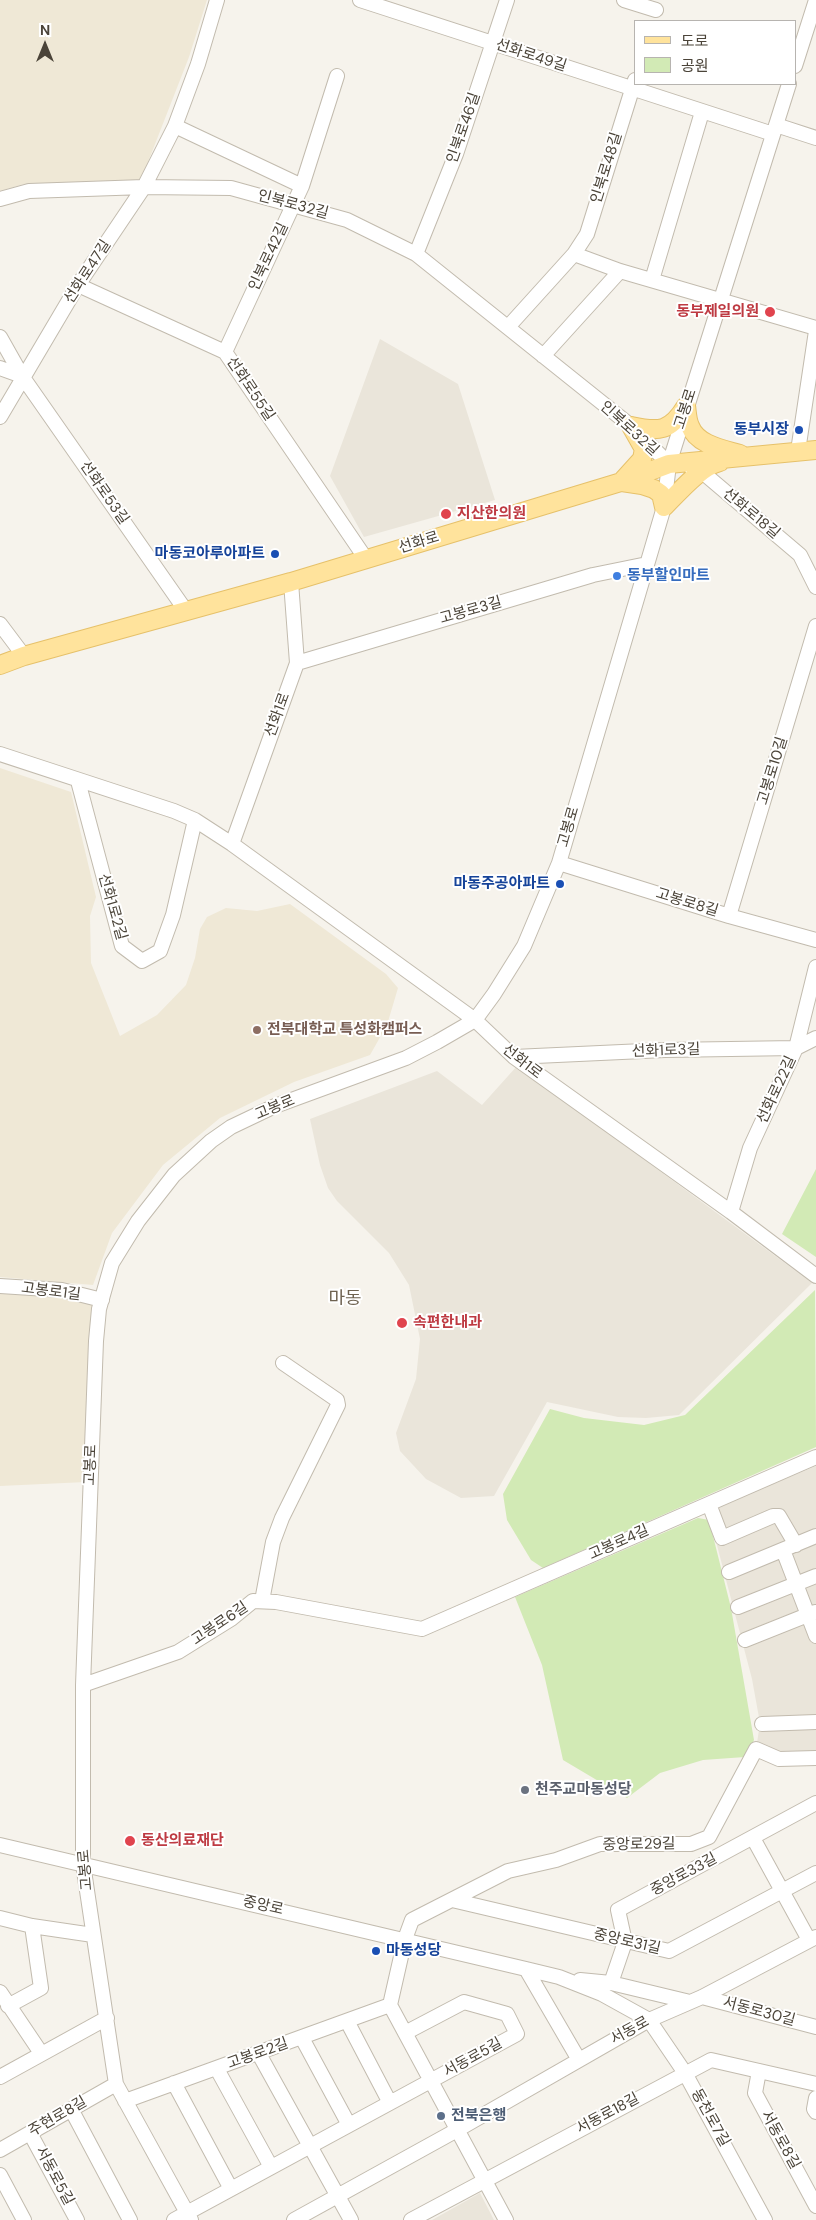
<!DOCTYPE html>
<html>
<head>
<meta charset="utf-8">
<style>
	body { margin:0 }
	#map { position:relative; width:816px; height:2220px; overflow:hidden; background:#f6f3ec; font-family:"DM Sans","Noto Sans KR",sans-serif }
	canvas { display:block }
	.legend { position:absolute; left:634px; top:20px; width:162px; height:65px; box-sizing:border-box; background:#fff; border:1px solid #b7b4b0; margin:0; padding:6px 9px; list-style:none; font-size:15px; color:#4b4439 }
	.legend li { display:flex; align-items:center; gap:10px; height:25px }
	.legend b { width:25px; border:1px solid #b7b4b0 }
	.north { position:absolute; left:20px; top:20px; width:50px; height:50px; -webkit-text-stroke:4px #fff; paint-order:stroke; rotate:0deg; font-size:14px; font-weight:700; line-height:20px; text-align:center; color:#4b4439 }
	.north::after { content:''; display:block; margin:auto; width:18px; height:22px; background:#4b4439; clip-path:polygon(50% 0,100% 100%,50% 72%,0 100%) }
</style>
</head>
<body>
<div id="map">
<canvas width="816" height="2220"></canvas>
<ul class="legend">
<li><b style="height:6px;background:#ffe39c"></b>도로</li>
<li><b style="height:14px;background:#d2eab5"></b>공원</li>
</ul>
<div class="north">N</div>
</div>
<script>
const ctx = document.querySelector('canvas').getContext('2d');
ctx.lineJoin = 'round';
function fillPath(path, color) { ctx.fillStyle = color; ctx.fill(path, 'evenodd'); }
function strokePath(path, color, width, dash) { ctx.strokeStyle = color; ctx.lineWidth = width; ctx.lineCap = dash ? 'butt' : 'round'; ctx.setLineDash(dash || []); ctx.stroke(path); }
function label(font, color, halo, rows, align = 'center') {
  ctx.font = font + ' "DM Sans","Noto Sans KR",sans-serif'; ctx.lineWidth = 4; ctx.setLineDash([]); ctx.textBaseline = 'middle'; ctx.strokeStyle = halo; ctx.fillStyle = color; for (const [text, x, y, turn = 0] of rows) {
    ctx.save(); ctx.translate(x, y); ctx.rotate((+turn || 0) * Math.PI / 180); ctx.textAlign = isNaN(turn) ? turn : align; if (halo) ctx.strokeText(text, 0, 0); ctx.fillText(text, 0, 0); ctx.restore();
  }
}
fillPath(new Path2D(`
	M380 339 458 384 495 500 364 537 330 476Z
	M517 1066 812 1283 679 1415 646 1418 618 1417 547 1402 494 1496 461 1498 426 1479 400 1451 396 1433 416 1379 420 1339 409 1285 389 1253 337 1201 328 1188 320 1165 310 1119 437 1071 482 1105Z
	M816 1466V1751H777L757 1743 760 1723 752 1679 708 1511Z
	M480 2193 494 2220H432Z`), '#eae5da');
fillPath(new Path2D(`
	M0 0H207L189 57 141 180 24 184 0 191Z
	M0 768 71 792 96 897 90 916 91 963 120 1036 157 1015 186 985 195 958 200 929 207 917 226 908 257 911 290 904 386 974 398 988 387 1025 370 1055 294 1082 220 1118 163 1165 112 1233 93 1285 0 1277Z
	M0 1291 61 1294 94 1302 86 1482 0 1486Z`), '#efe8d6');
fillPath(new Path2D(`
	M816 1169V1257L782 1234Z
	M815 1290 816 1447 543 1568 531 1560 507 1520 503 1494 550 1409 584 1418 644 1425 685 1415Z
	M698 1518 709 1520 731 1608 754 1740 745 1757 703 1760 660 1773 627 1798 563 1760 542 1665 515 1597Z`), '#d2eab5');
const minor = new Path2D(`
	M360 0 773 134
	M624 0 656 10
	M795 66 816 0
	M776 125 816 138
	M175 126 302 186
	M0 199 29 191 144 187 231 188 347 220 416 254 631 426 669 464
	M416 254 456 154 507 0
	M574 254 620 271 816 328
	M652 280 702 112
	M78 285 225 352 366 559
	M508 327 574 254 587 234 635 80
	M0 337 22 376
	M225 352 302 186 337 76
	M543 356 620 271
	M0 368 22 376 186 611
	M0 417 78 285 144 187 175 126 198 64 217 0
	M798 451 816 331
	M692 469 701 471 800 555 816 587
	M0 624 24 656
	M297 663 593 575 647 564
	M0 754 174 811 195 820 232 844 475 1020 514 1057 731 1212 816 1276
	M78 781 122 946 142 961 160 951 173 915 195 820
	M232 844 297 663 291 582
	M559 863 729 916 816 940
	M729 916 816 626
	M514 1057 665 1050 796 1048 816 1038
	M731 1212 750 1148 796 1048 816 967
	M0 1286 62 1290 102 1300
	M709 1504 722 1538 773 1516H779L796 1545
	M783 1550 816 1636
	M729 1572 816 1536
	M262 1601 273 1542 282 1518 338 1405 337 1400 283 1363
	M738 1607 816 1576
	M745 1640 815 1612
	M83 1685 178 1652 231 1619 253 1601 276 1602 422 1629 816 1457
	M762 1724 816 1722
	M753 1838 809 1940
	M0 1845 526 1969 559 1977 602 1994 649 2020 685 2073 765 2220
	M452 1900 669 1951 816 1873
	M0 1918 32 1926 93 1935
	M526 1969 579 2060
	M580 1980 611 1983 690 2002
	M611 1983 625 1942 618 1910 816 1803
	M0 1992 41 2053
	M702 1997 816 2027
	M8 2006 41 1988 32 1926
	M347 2021 390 2103
	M302 2038 349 2125
	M259 2054 351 2220
	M217 2069 271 2167
	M759 2071 755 2093 816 2206
	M0 2077 107 2018
	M174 2083 231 2189
	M816 2098 814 2109 816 2112
	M125 2101 390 2005
	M71 2109 130 2220
	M30 2133 77 2220
	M0 2150 116 2084
	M0 2175 24 2220
	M174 2220 517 2034 507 2014 464 2002 405 2033
	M191 2220 116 2084 83 1864V1685L96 1341 99 1309 112 1263 138 1221 174 1175 211 1141 231 1127 275 1106 406 1058 437 1042 475 1020 494 994 524 946 559 863 664 507 669 464 789 84
	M294 2220 457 2130 649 2020 702 1997 816 1937
	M411 2220 711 2060 816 2084
	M506 2220 390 2005 405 1939 412 1920 508 1871 556 1860 600 1844H691L709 1837 756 1749 779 1759 816 1758`);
const major = new Path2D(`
	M686 406C687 412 687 420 690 426 697 445 723 449 740 454
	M631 426C659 432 670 432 686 406
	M623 480 642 459 644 449 631 426
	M622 482 642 485 654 489 661 494 664 507
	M664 507C678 493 701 466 720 462
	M0 665 24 656 291 582 621 482 669 464 816 450`);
strokePath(minor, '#c2bbae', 16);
strokePath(major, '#e6c16a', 20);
strokePath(minor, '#fff', 14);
strokePath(major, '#ffe39c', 18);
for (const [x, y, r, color] of [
	[770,312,6,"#e0444e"],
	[799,430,5,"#1a4fb4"],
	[446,514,6,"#e0444e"],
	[275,554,5,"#1a4fb4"],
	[617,576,5,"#3f7fe0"],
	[560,884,5,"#1a4fb4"],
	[257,1030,5,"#8d6e63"],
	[402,1323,6,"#e0444e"],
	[525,1790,5,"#6b7280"],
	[130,1841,6,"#e0444e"],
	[376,1951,5,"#1a4fb4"],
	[441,2116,5,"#5c6f8a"]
]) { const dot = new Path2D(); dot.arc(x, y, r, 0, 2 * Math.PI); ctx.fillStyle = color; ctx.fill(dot); strokePath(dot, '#fff', 2); }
label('15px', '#4b4439', '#fff', [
	["선화로49길",531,56,18],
	["인북로46길",464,128,-71],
	["인북로48길",607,168,-73],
	["인북로32길",293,205,15],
	["인북로42길",269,257,-65],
	["선화로47길",88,272,-57],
	["선화로55길",250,389,56],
	["고봉로",686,409,-72],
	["인북로32길",629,429,42],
	["선화로53길",104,493,55],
	["선화로18길",751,514,40],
	["선화로",419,543,-17],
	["고봉로3길",471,611,-16],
	["선화1로",278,715,-70],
	["고봉로10길",773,771,-73],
	["고봉로",569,827,-74],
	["고봉로8길",687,903,17],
	["선화1로2길",112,907,74],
	["선화1로3길",666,1051,-2],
	["선화1로",522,1062,38],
	["선화로22길",777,1090,-65],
	["고봉로",275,1108,-23],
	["고봉로1길",51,1292,7],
	["고봉로",91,1465,-88],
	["고봉로4길",619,1543,-24],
	["고봉로6길",220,1624,-34],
	["중앙로29길",639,1845,-1],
	["고봉로",86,1870,-95],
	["중앙로33길",684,1875,-28],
	["중앙로",263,1906,13],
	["중앙로31길",627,1942,13],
	["서동로30길",759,2012,15],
	["서동로",630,2031,-29],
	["고봉로2길",258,2054,-20],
	["서동로5길",473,2058,-29],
	["서동로18길",608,2114,-28],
	["주현로8길",58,2117,-30],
	["동천로7길",710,2118,61],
	["서동로8길",780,2140,61],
	["서동로5길",54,2176,62]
]);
label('bold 15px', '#be3a42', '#fff', [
	["동부제일의원",759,312,"right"],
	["지산한의원",457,514],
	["속편한내과",413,1323],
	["동산의료재단",141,1841]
], 'left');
label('bold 15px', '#164399', '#fff', [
	["동부시장",789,430],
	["마동코아루아파트",265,554],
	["마동주공아파트",550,884],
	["마동성당",386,1951,"left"]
], 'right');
label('bold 15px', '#366cbe', '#fff', [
	["동부할인마트",627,576]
], 'left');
label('bold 15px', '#785e54', '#fff', [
	["전북대학교 특성화캠퍼스",267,1030]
], 'left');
label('bold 15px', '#5b616d', '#fff', [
	["천주교마동성당",535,1790]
], 'left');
label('bold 15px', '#4e5e75', '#fff', [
	["전북은행",451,2116]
], 'left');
label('18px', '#6e6250', '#fff', [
	["마동",345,1299]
]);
</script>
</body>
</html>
